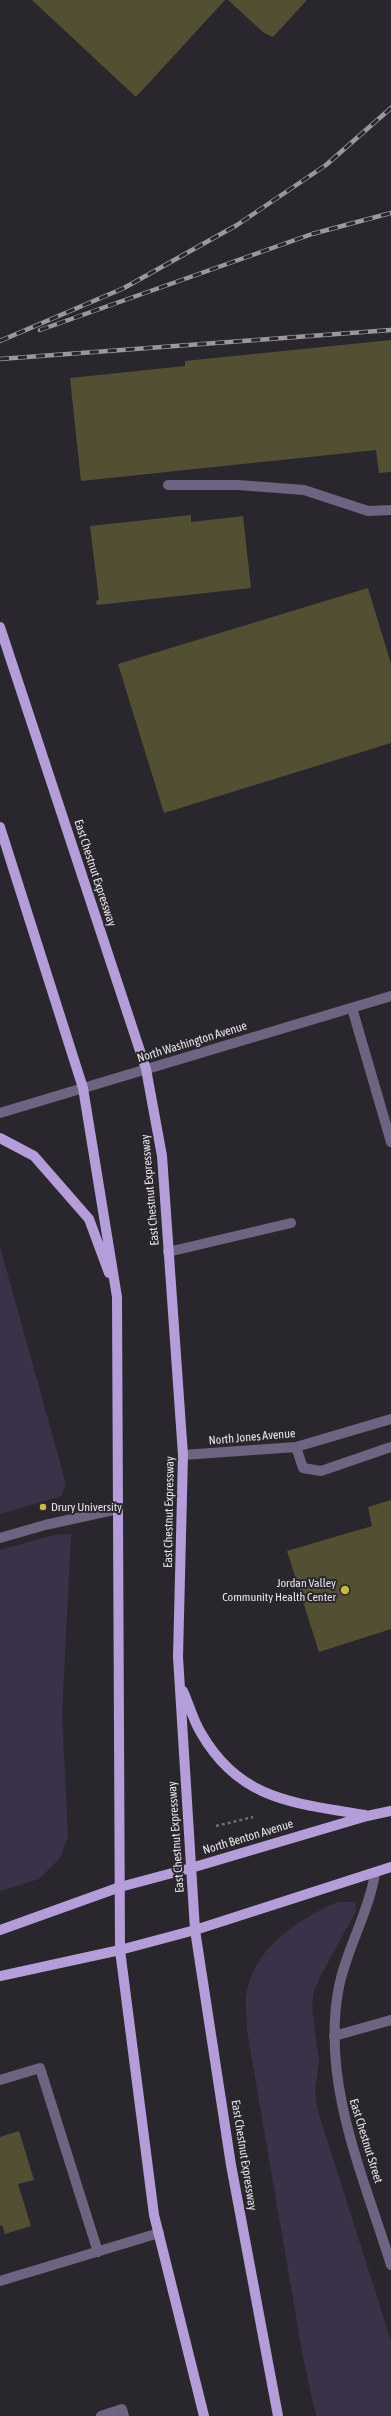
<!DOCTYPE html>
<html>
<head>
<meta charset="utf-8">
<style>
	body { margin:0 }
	canvas { display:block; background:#29272d }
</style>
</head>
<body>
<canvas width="391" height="2416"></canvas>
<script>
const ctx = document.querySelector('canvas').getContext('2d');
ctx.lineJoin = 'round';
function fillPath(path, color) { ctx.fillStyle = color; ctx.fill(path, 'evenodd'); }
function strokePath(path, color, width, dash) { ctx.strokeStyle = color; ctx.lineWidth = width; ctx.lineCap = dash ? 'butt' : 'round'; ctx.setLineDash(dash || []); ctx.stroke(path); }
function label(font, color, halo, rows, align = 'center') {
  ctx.font = font + ' "Asap Condensed",sans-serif'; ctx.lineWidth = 4; ctx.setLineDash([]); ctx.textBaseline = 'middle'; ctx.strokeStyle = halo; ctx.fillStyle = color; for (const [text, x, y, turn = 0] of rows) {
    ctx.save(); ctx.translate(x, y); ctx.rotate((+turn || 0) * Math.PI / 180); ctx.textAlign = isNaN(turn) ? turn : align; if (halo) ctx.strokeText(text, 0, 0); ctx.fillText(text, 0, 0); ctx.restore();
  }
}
fillPath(new Path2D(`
	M0 1247 66 1484 61 1496 0 1514Z
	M71 1534 62 1714 68 1837 60 1858 39 1879 0 1891V1550L54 1535Z
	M338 1902H355L356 1911 320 1977 313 1994 312 2009 319 2061 315 2089 317 2108 391 2341V2416H316L303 2357 247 2030C247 2019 245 2007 246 1996 253 1948 298 1919 338 1902Z`), '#3a3248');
fillPath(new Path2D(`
	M32 0H225L136 97Z
	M228 0H307L273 37 264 33Z
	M391 340V472L379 473 376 450 81 481 70 378 185 366V361Z
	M191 515V522L243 516 251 588 97 605 96 601 99 600 90 526Z
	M368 588 391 664V743L164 813 118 664Z
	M391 1500V1629L319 1652 287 1551 372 1526 368 1507Z
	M19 2131 34 2180 18 2184 31 2226 5 2234 2 2225 0 2226V2137Z`), '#524f33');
strokePath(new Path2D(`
	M216 1826 253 1817`), '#706f74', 2.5, [3, 3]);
strokePath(new Path2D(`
	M168 485H238L304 490 368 511 391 510
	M352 1008 391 1142
	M0 1113 391 996
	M168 1252 291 1223
	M296 1447 303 1468 321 1471 391 1447
	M183 1455 296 1447 391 1419
	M0 1538 45 1525 118 1509
	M375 1874C368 1915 345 1951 338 1992 322 2086 364 2177 391 2265
	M334 2036 391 2020
	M0 2080 40 2068 98 2252
	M0 2281 159 2233
	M101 2416 122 2409 124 2416`), '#6e6380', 10);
strokePath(new Path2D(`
	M0 627 146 1069 162 1156 183 1455 178 1657 195 1930 231 2165 278 2416
	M0 827 83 1088 117 1297 120 1950 154 2215 204 2416
	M0 1138 34 1156 89 1219 109 1273
	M183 1691C189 1704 193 1720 201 1733 240 1801 295 1803 365 1815
	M0 1930 120 1887 191 1868 367 1816 391 1811
	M0 1976 120 1950 195 1930 391 1867`), '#b49dd8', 10);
const rail = new Path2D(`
	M40 330 312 234 391 213
	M0 341 124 288 237 225 326 165 391 108
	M0 359 391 330`);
strokePath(rail, '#99989d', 4.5);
strokePath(rail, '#29272d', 3, [9]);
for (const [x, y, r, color] of [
	[43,1507,4,"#c7bb3b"],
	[345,1590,5,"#c7bb3b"]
]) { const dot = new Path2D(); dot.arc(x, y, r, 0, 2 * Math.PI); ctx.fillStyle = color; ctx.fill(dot); strokePath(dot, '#29272d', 1.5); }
label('12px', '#e5e4e8', '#29272d', [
	["East Chestnut Expressway",95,873,72],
	["North Washington Avenue",192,1042,-17],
	["East Chestnut Expressway",150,1190,-95],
	["North Jones Avenue",252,1437,-5],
	["East Chestnut Expressway",169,1512,-89],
	["East Chestnut Expressway",176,1837,-94],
	["North Benton Avenue",248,1837,-17],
	["East Chestnut Street",366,2141,73],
	["East Chestnut Expressway",244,2155,81]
]);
label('12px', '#e5e4e8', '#29272d', [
	["Drury University",51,1507],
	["Jordan Valley",336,1583,"right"],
	["Community Health Center",336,1597,"right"]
], 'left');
</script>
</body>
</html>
